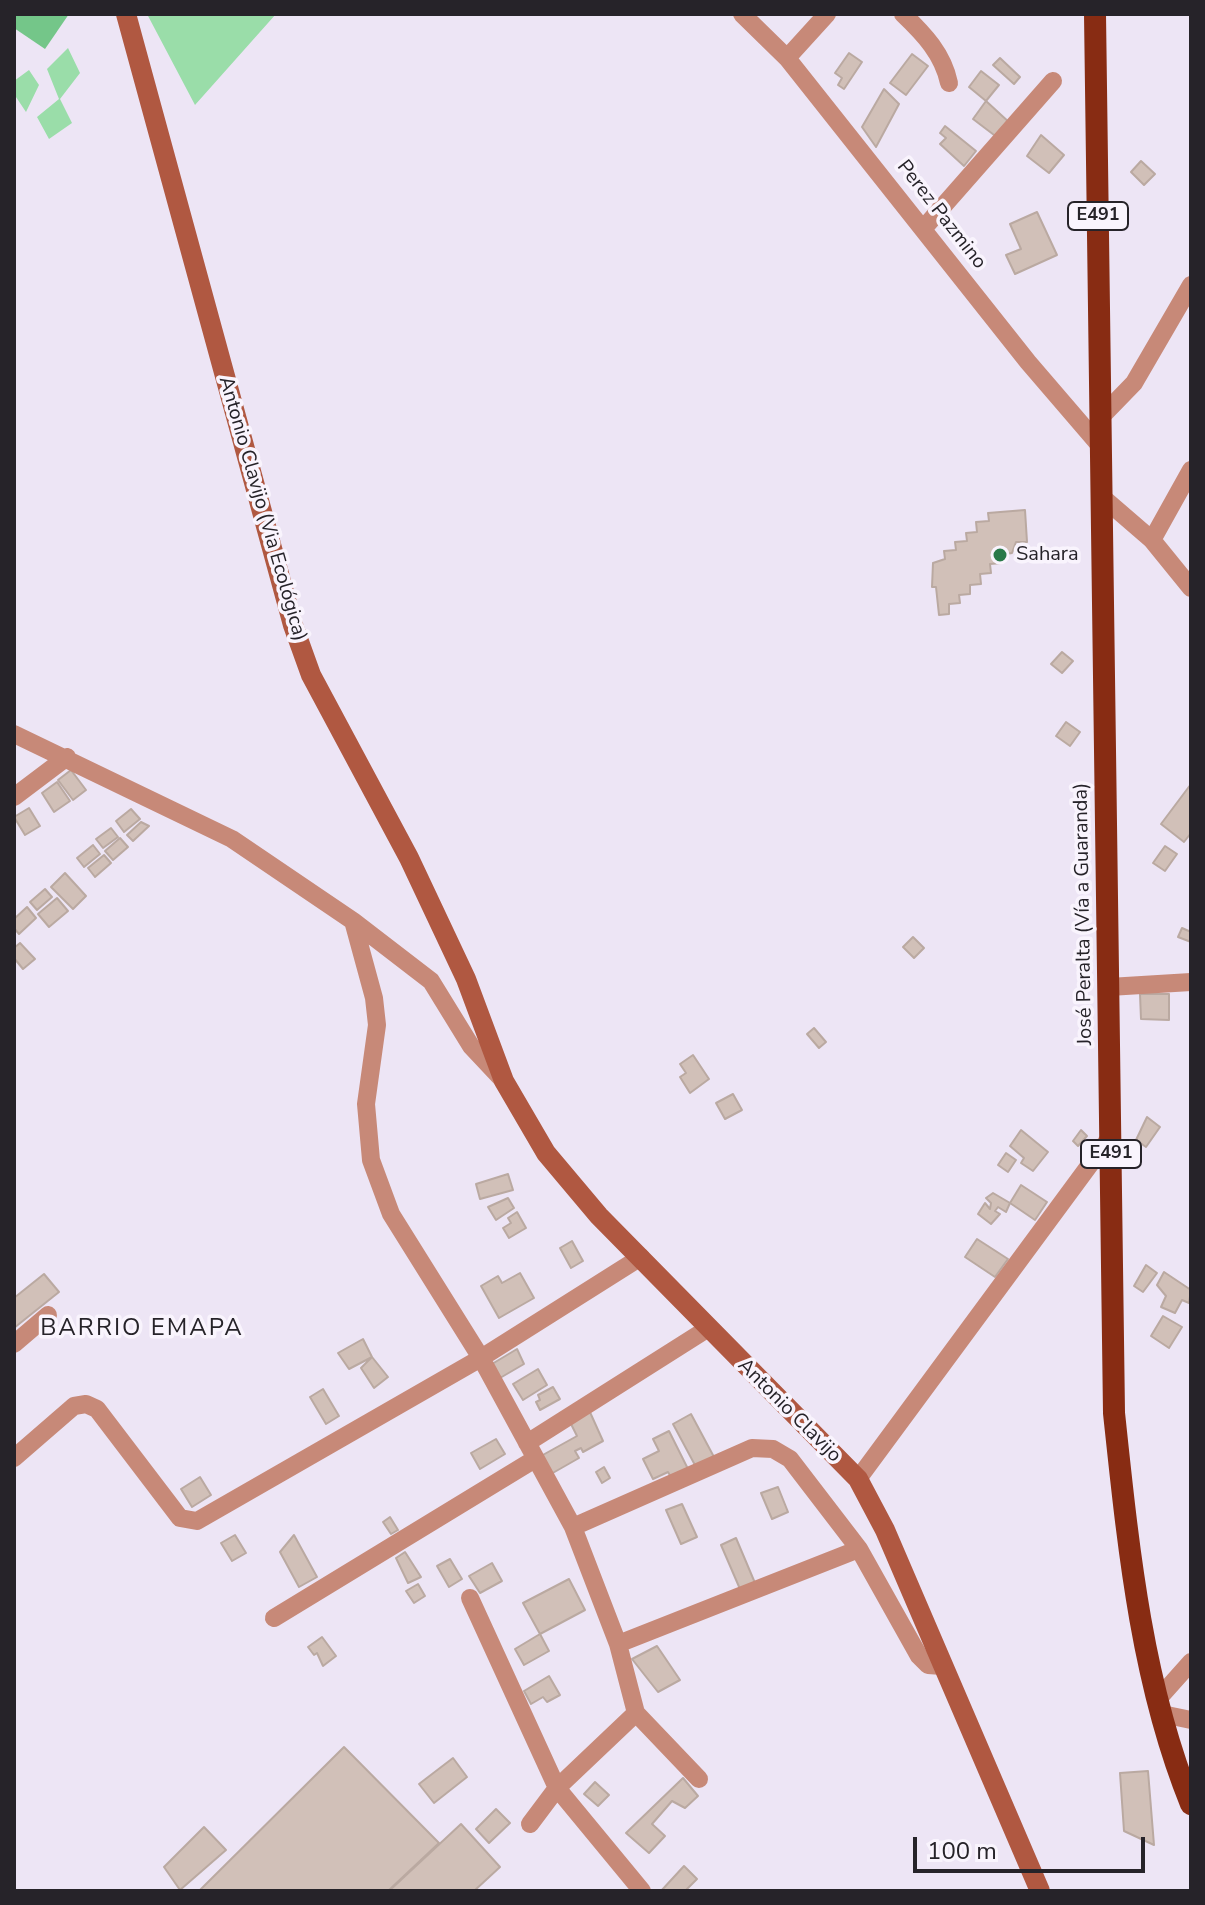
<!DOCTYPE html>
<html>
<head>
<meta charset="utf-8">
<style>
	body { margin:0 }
	#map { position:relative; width:1205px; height:1905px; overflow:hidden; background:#ede5f5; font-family:"Nunito Sans",sans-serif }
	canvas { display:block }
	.frame { position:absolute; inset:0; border:16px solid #262329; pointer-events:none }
	.scale { position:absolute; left:913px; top:1837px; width:232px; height:36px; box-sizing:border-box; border:4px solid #262329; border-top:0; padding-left:10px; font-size:24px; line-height:28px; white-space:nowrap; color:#262329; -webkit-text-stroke:6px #f9f4fd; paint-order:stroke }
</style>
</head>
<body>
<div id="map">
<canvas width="1205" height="1905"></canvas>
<div class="frame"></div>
<div class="scale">100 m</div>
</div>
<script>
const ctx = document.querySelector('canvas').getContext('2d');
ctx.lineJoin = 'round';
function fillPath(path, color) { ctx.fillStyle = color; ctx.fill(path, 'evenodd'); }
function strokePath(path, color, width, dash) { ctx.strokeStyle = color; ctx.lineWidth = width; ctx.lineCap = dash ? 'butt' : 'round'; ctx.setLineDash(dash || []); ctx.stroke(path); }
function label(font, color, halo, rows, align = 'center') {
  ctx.font = font + ' "Nunito Sans",sans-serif'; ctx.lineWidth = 7; ctx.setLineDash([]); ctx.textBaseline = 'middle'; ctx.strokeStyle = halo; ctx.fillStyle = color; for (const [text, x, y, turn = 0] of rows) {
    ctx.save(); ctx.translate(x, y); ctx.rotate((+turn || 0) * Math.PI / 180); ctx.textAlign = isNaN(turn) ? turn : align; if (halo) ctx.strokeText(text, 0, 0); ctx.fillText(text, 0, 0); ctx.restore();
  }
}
fillPath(new Path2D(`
	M147 14H276L195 105Z
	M68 48 80 73 60 99 72 123 49 139 37 117 59 99 47 69Z
	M29 70 39 85 26 112 14 94V81Z`), '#9adda9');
fillPath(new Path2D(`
	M14 14H69L45 49 14 28Z`), '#74c689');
const building = new Path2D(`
	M849 53 862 62 844 89 838 85 842 78 835 73Z
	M912 54 928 66 906 95 890 83Z
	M1000 58 1020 77 1014 84 993 65Z
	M981 71 999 85 986 101 969 87Z
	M884 89 899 104 876 147 862 127Z
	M986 101 1011 124 998 138 973 119Z
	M945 126 976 151 964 166 940 144 946 138 940 133Z
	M1041 135 1064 155 1049 173 1027 156Z
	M1141 161 1155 174 1144 185 1131 172Z
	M1037 212 1057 255 1015 274 1006 255 1021 249 1010 224Z
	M1025 510 1027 542H1016L1012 553 1001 555 1002 563 990 564 991 573 980 574 981 584 970 585V594L959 595 960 603 949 604V614L939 615 936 587H932L933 563 945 559 944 551 956 550 955 542 967 541 966 533 977 532 976 522 989 521 988 513Z
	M1062 652 1073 661 1062 673 1051 664Z
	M1066 722 1080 732 1070 746 1056 736Z
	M71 770 86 790 73 800 58 780Z
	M57 782 70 801 54 812 42 793Z
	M1191 784V833L1184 842 1161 824Z
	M29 808 40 826 25 835 14 817Z
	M131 809 140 819 124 832 116 821Z
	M141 822 149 826 133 841 127 835Z
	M111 828 118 837 103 848 96 839Z
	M120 838 128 847 113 860 105 851Z
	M93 845 100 854 84 867 77 858Z
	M1165 846 1177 854 1165 871 1153 863Z
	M104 855 111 863 95 877 88 868Z
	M65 873 86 896 73 909 51 887Z
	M45 889 52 897 37 910 30 902Z
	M57 898 68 911 49 927 38 914Z
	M27 907 36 918 19 934 14 928V919Z
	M1182 928 1191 932V942L1178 937Z
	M913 937 924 948 914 958 903 947Z
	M20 943 35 959 23 969 14 958V948Z
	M1140 994H1169V1020L1141 1019Z
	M814 1028 826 1042 819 1048 807 1034Z
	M693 1055 709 1079 690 1093 680 1077 686 1073 680 1064Z
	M733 1094 742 1110 725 1119 716 1103Z
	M1147 1117 1160 1127 1146 1147 1136 1140Z
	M1021 1130 1048 1152 1033 1171 1021 1163 1024 1158 1010 1146Z
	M1081 1130 1087 1136 1078 1146 1073 1141Z
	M1006 1153 1016 1160 1008 1172 998 1165Z
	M508 1174 513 1190 480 1199 476 1184Z
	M1021 1185 1047 1202 1035 1220 1010 1203Z
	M993 1193 1010 1203 1006 1212 998 1207 995 1211 1000 1214 991 1224 978 1214 985 1203 990 1209 991 1203 986 1198Z
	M508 1198 514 1208 496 1220 488 1207Z
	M517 1212 526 1228 509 1238 503 1228 511 1223 508 1218Z
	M977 1239 1008 1259 995 1277 965 1257Z
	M572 1241 583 1261 571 1268 560 1248Z
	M1146 1265 1157 1273 1143 1292 1134 1286Z
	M1164 1272 1191 1290 1189 1303 1182 1300 1175 1313 1161 1307 1166 1296 1157 1285Z
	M520 1273 534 1298 499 1318 481 1286 498 1276 502 1283Z
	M44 1274 59 1292 14 1328V1298Z
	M1163 1316 1182 1327 1169 1348 1151 1336Z
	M363 1339 372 1357 349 1369 338 1353Z
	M517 1349 524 1364 500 1378 492 1364Z
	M372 1357 388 1377 374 1388 361 1368Z
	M538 1369 547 1385 523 1400 513 1384Z
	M553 1387 560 1399 540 1410 536 1402 540 1400 538 1395Z
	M323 1389 339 1416 326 1424 310 1397Z
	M589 1410 603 1441 583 1452 581 1448 575 1451 579 1458 551 1474 541 1456 577 1436 570 1422Z
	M691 1414 714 1457 696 1467 673 1424Z
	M669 1431 689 1471 672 1479 668 1472 653 1479 643 1459 659 1451 653 1439Z
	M496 1439 505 1454 480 1469 471 1453Z
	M604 1467 610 1478 602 1483 596 1472Z
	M200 1477 211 1495 192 1507 181 1489Z
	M778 1487 788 1512 772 1519 761 1493Z
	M682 1504 697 1537 681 1544 666 1510Z
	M390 1517 398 1530 391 1534 383 1522Z
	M235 1535 246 1553 232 1561 221 1543Z
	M294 1535 317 1577 299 1587 280 1552Z
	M736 1538 755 1583 740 1589 721 1545Z
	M405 1552 421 1577 408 1583 396 1558Z
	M450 1559 462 1579 449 1587 437 1566Z
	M492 1563 502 1581 480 1593 469 1576Z
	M569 1579 585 1610 540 1634 523 1603Z
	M418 1584 425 1596 414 1603 406 1591Z
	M540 1634 549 1651 524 1665 515 1649Z
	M322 1637 336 1656 323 1666 317 1653 314 1655 308 1647Z
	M657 1646 680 1680 658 1692 632 1659Z
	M549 1676 560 1695 547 1702 543 1697 531 1704 524 1691Z
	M344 1747 439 1843 388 1891H199Z
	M453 1758 467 1777 434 1803 419 1784Z
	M1148 1771 1154 1845 1124 1831 1120 1773Z
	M683 1778 698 1796 685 1808 672 1801 652 1824 665 1836 649 1853 626 1833Z
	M595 1782 609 1795 598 1806 584 1794Z
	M496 1809 510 1823 489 1843 476 1829Z
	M461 1824 500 1867 474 1891H389Z
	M204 1827 226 1850 180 1890 164 1867Z
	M684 1866 697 1879 685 1891H661Z`);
fillPath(building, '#d1c0b8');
strokePath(building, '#baa9a1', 2);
strokePath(new Path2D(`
	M742 14 787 58 1028 362 1101 447
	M903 14C924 34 943 54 949 83
	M787 58 827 14
	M923 229 1053 81
	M1101 417 1134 383 1191 285
	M1101 496 1152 540 1191 588
	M1152 540 1191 470
	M14 734 232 839 353 921 431 981 471 1046 502 1079
	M14 797 67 757
	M353 921 374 998 377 1025 366 1104 371 1160 391 1214 481 1358 573 1527 618 1644 636 1713 699 1779
	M1109 987 1191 982
	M14 1344 48 1315
	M527 1443 707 1329
	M14 1458 74 1406 86 1404 97 1409 180 1518 197 1521 481 1358 641 1257
	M858 1479 1111 1136
	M573 1527 752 1448 773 1449 790 1459 859 1549 919 1656 928 1665 942 1666
	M470 1598 557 1788 642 1891
	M274 1618 535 1459
	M618 1644 859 1549
	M1158 1699 1191 1662
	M1162 1714 1191 1720
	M530 1824 557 1788 636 1713`), '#c78978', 18);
strokePath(new Path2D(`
	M126 14 293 625 311 675 409 858 466 979 504 1081 546 1153 599 1216 858 1479 885 1530 1040 1891`), '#b05841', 20);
strokePath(new Path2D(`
	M1095 14 1114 1413C1128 1544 1141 1681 1191 1804`), '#882c13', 22);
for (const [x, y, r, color] of [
	[1000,555,8,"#297949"]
]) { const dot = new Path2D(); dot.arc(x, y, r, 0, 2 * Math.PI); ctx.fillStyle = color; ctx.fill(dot); strokePath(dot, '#f9f4fd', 3); }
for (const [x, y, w] of [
	[1098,216,60],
	[1111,1154,60]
]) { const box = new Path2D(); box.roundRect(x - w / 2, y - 14, w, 28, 6); ctx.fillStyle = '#f9f4fd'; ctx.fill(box); strokePath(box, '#262329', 2); }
label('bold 18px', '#262329', null, [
	["E491",1098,216],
	["E491",1111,1154]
]);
label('20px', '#262329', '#f9f4fd', [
	["Perez Pazmino",941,215,52],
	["Antonio Clavijo (Via Ecológica)",262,509,74],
	["José Peralta (Vía a Guaranda)",1084,914,-91],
	["Antonio Clavijo",789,1411,45]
]);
label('20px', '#262329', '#f9f4fd', [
	["Sahara",1016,555]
], 'left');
ctx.letterSpacing = '2px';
label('24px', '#262329', '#f9f4fd', [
	["BARRIO EMAPA",142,1329]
]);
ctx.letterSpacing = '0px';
</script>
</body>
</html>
